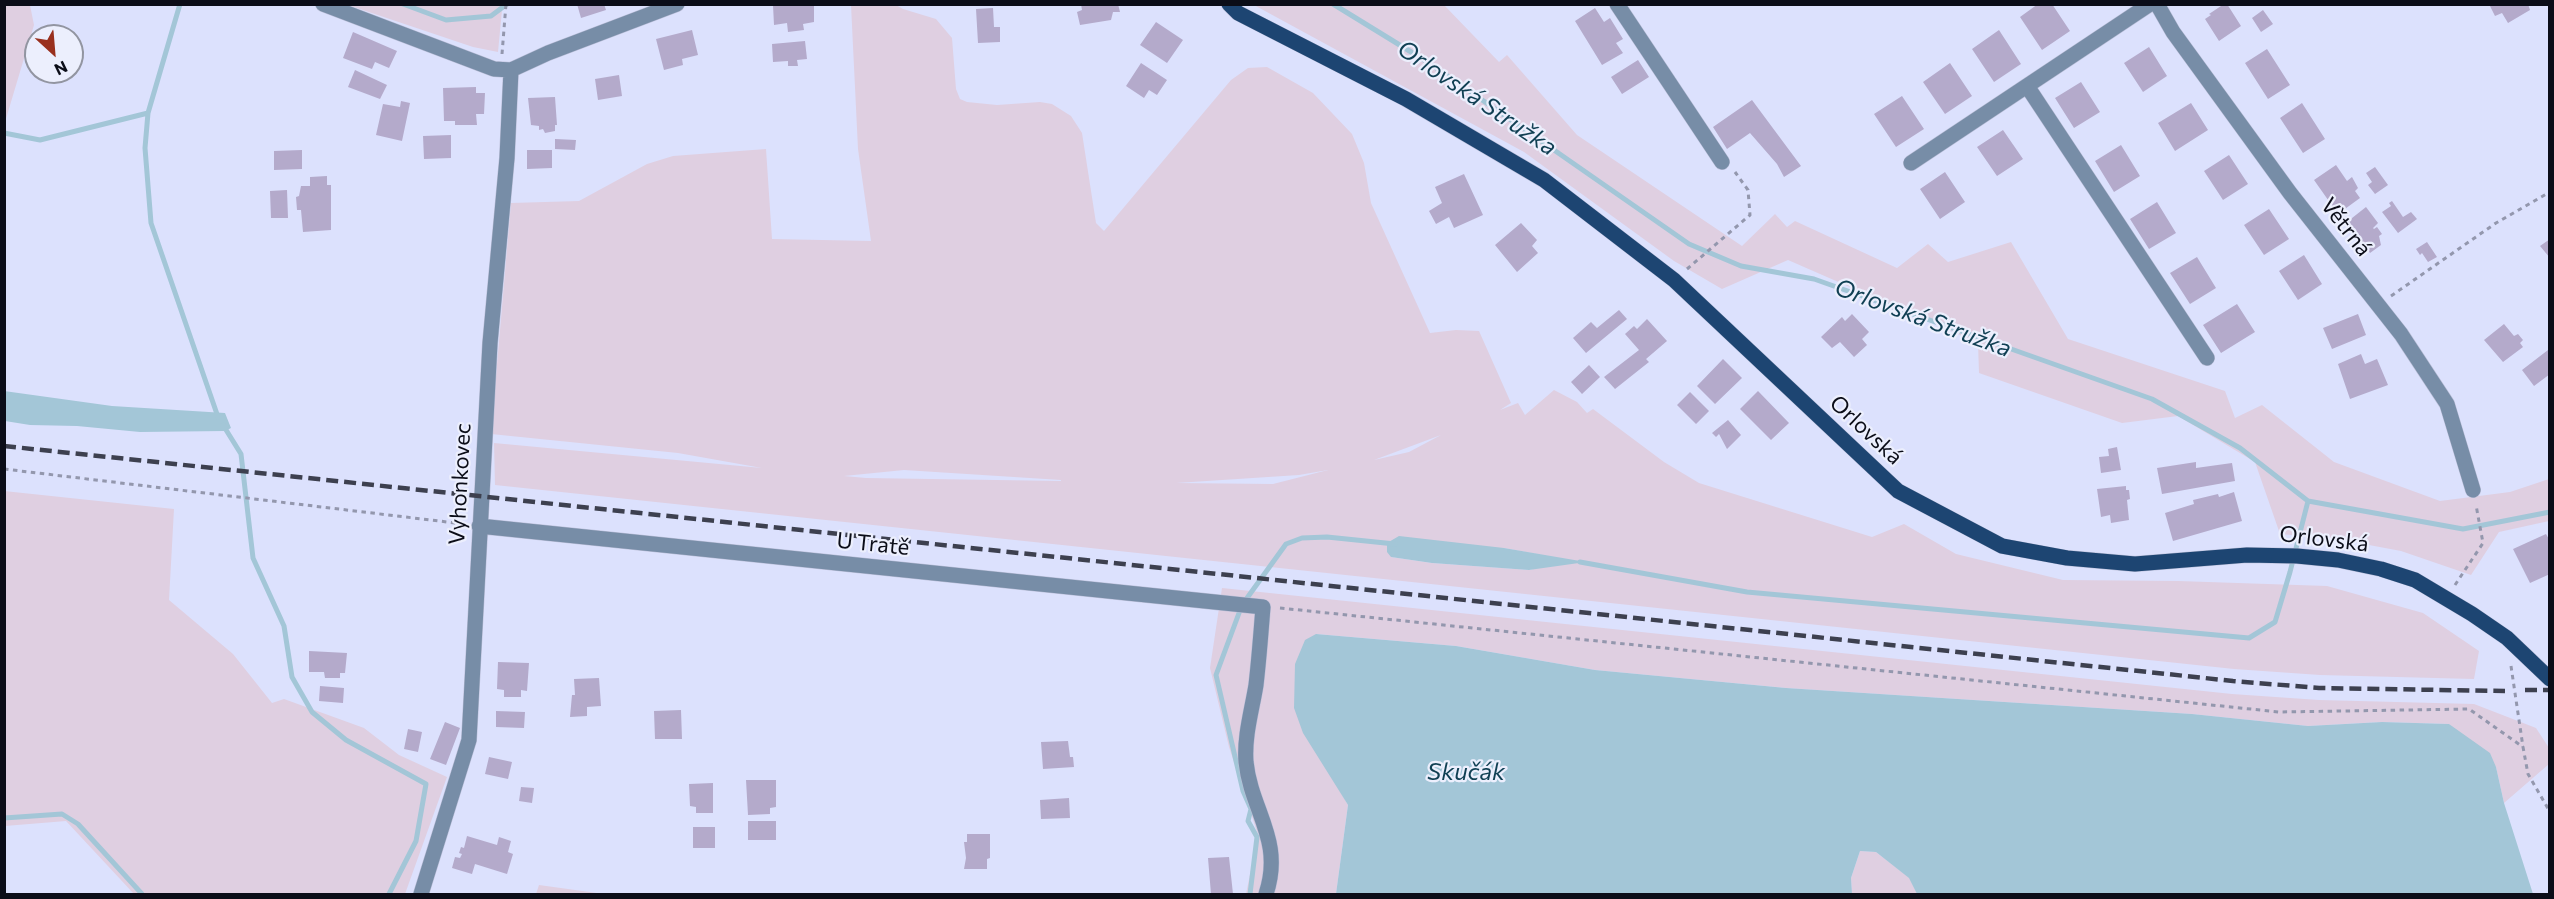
<!DOCTYPE html>
<html>
<head>
<meta charset="utf-8">
<style>
	body { margin:0 }
	#map { position:relative; width:2554px; height:899px; overflow:hidden; background:#dce1fd; font-family:Commissioner,sans-serif }
	canvas { display:block }
	.frame { position:absolute; inset:0; border:6px solid #0b0d18; pointer-events:none }
	.north { position:absolute; left:24px; top:24px; width:60px; height:60px; box-sizing:border-box; background:#eceffd; border:2px solid #9295a1; border-radius:50%; rotate:154deg; font-size:16px; font-weight:700; line-height:24px; text-align:center; color:#0b0d18 }
	.north::after { content:''; display:block; margin:auto; width:21px; height:27px; background:#99301e; clip-path:polygon(50% 0,100% 100%,50% 72%,0 100%) }
</style>
</head>
<body>
<div id="map">
<canvas width="2554" height="899"></canvas>
<div class="frame"></div>
<div class="north">N</div>
</div>
<script>
const ctx = document.querySelector('canvas').getContext('2d');
ctx.lineJoin = 'round';
function fillPath(path, color) { ctx.fillStyle = color; ctx.fill(path, 'evenodd'); }
function strokePath(path, color, width, dash) { ctx.strokeStyle = color; ctx.lineWidth = width; ctx.lineCap = dash ? 'butt' : 'round'; ctx.setLineDash(dash || []); ctx.stroke(path); }
function label(font, color, halo, rows, align = 'center') {
  ctx.font = font + ' Commissioner,sans-serif'; ctx.lineWidth = 4.5; ctx.setLineDash([]); ctx.textBaseline = 'middle'; ctx.strokeStyle = halo; ctx.fillStyle = color; for (const [text, x, y, turn = 0] of rows) {
    ctx.save(); ctx.translate(x, y); ctx.rotate((+turn || 0) * Math.PI / 180); ctx.textAlign = isNaN(turn) ? turn : align; if (halo) ctx.strokeText(text, 0, 0); ctx.fillText(text, 0, 0); ctx.restore();
  }
}
fillPath(new Path2D(`
	M5 4 30 5 34 25 5 122Z
	M348 5H511L502 10 498 52 473 47Z
	M851 5H896L903 9 936 19 952 38 956 89 960 99 967 102 997 105 1040 102 1052 104 1071 116 1082 133 1096 223 1104 231 1231 80 1248 68 1267 67 1313 93 1352 134 1364 163 1371 203 1430 333 1456 330 1479 331 1511 403 1500 410 1518 403 1525 415 1554 390 1577 402 1587 413 1593 409 1664 462 1699 483 1872 537 1904 524 1956 554 2063 580 2178 581 2327 586 2423 613 2479 651 2474 679 2320 675 2234 669 495 485 494 443 762 468 678 453 491 434 511 203 579 201 647 164 673 156 766 149 772 239 871 241 858 149ZM1441 435 1409 452 1374 460ZM904 470 1061 480V481L866 478 844 476ZM1328 470 1273 484 1176 483 1299 475ZM1504 548 1564 559 1530 570 1432 563 1391 557Z
	M1254 5H1444L1499 62 1507 55 1577 135 1742 246 1775 214 1787 227 1795 221 1897 268 1928 244 1948 262 2011 242 2068 339 2225 391 2235 418 2262 405 2334 462 2440 501 2510 492 2549 479V521L2499 532 2471 575 2401 551 2337 539 2280 534 2255 462 2178 416 2122 423 1979 373 1978 343 1788 260 1722 289 1674 261 1524 152Z
	M4 491 174 509 169 600 233 654 272 703 284 699 364 728 399 755 447 777 405 894H134L66 821 5 826Z
	M1222 588 2232 694 2319 700 2474 704 2536 728 2549 748V764L2504 803 2496 767 2449 724 2382 722 2308 726 2192 714 1786 688 1595 670 1456 646 1316 634 1336 784 1348 805 1336 894H1246L1258 835 1229 747 1210 668Z
	M1860 851 1876 852 1910 878 1917 894H1852L1851 878Z
	M539 885 604 894H536Z`), '#dfcfe1');
fillPath(new Path2D(`
	M4 391 112 406 225 413 231 428 225 431 140 432 77 426 30 425 5 421Z
	M1399 536 1504 548 1586 562 1529 570 1432 563 1391 557 1387 552V543Z
	M1316 634 1456 646 1595 670 1786 688 2192 714 2308 726 2382 722 2449 724 2490 753 2496 767 2504 803 2533 894H1917L1909 878 1876 852 1860 851 1851 878 1852 894H1336L1348 805 1303 733 1294 708 1295 664 1305 640Z`), '#a3c6d7');
strokePath(new Path2D(`
	M403 4 446 20 491 16 507 4
	M1333 4 1429 63 1689 244 1741 266 1814 279 2152 399 2240 448 2308 501 2463 529 2550 512
	M148 113 180 4
	M4 133 40 140 148 113 145 148 151 223 218 417
	M223 425 241 454 253 558 284 626 292 677 312 712 346 740 426 784 416 841 389 894
	M1580 562 1747 592 2249 638 2275 622 2290 572 2308 501
	M4 818 62 814 78 824 142 894
	M1250 894 1257 837 1248 821 1251 809 1243 791 1216 675 1242 605 1286 544 1302 538 1327 537 1395 544`), '#a3c6d7', 5);
fillPath(new Path2D(`
	M577 4H604L606 10 581 18Z
	M1081 4H1118L1120 12H1113L1111 20 1080 25 1077 12 1082 10Z
	M2038 4H2052L2070 31 2042 50 2020 17Z
	M2224 4H2227L2241 26 2219 41 2205 19 2211 15 2209 14Z
	M2489 4H2528L2530 10 2508 23 2502 13 2495 16Z
	M773 5H814V22L803 24 804 30 788 32 787 23 774 25Z
	M993 8 994 27H1000V42L978 43 976 9Z
	M1595 8 1604 22 1610 18 1623 39 1616 43 1623 53 1602 65 1575 21Z
	M2263 10 2273 24 2261 32 2252 18Z
	M1156 22 1183 40 1167 63 1140 45Z
	M692 30 698 55 682 59 683 65 664 70 656 39Z
	M1999 30 2021 64 1994 82 1972 49Z
	M353 32 397 51 389 68 375 62 372 69 343 58Z
	M805 41 807 59 797 60 798 66H788V61L773 62 772 44Z
	M2149 47 2167 76 2143 92 2124 63Z
	M2267 49 2290 85 2268 99 2245 63Z
	M1638 60 1649 77 1622 94 1611 77Z
	M1141 63 1167 80 1157 95 1149 90 1144 98 1126 86Z
	M1950 63 1972 96 1945 114 1923 82Z
	M355 70 387 85 380 99 348 87Z
	M619 75 622 96 598 100 595 79Z
	M2081 82 2100 112 2074 128 2055 98Z
	M476 87V93H485L484 114H476L477 125H455V121H444L443 88Z
	M1902 96 1924 129 1896 147 1874 114Z
	M555 97 557 125H555V131L545 133 543 129 539 130V126L531 125 528 98Z
	M1752 100 1801 166 1784 177 1777 164 1750 133 1727 149 1713 127Z
	M401 101 410 103 402 141 376 135 383 104 400 107Z
	M2191 103 2208 130 2175 151 2158 123Z
	M2302 103 2325 139 2303 153 2280 118Z
	M2003 130 2023 159 1997 176 1977 147Z
	M451 135V158L424 159 423 136Z
	M555 139 576 140 575 150 555 149Z
	M2121 145 2140 176 2114 192 2095 161Z
	M302 150V169L274 170V151Z
	M527 150H552V168L527 169Z
	M2229 155 2248 184 2223 200 2204 171Z
	M2336 165 2347 181 2352 177 2358 188 2355 191 2360 198 2338 214 2314 180Z
	M2375 167 2388 185 2375 194 2368 185 2372 182 2366 173Z
	M1945 172 1965 202 1940 219 1920 189Z
	M1464 174 1483 215 1454 228 1449 217 1436 224 1429 211 1442 203 1435 187Z
	M327 176V185H331V230L303 232 301 210H297L296 197 299 196 301 186H310V177Z
	M287 190 288 218H271L270 191Z
	M2392 201 2403 217 2411 212 2417 219 2398 233 2382 212 2391 206 2389 203Z
	M2157 202 2176 233 2149 249 2130 219Z
	M2366 207 2378 223 2373 228 2374 229 2377 227 2382 234 2379 236 2381 245 2370 253 2347 222Z
	M2269 209 2289 239 2264 255 2244 225Z
	M1521 223 1537 240 1532 246 1538 253 1517 272 1495 245Z
	M2550 239V258L2540 246Z
	M2427 242 2437 257 2428 262 2422 253 2420 255 2416 249Z
	M2304 255 2322 284 2298 300 2279 271Z
	M2197 257 2216 288 2190 304 2170 273Z
	M2237 304 2255 332 2221 353 2203 325Z
	M1619 310 1627 319 1586 353 1573 338 1591 322 1597 328Z
	M1852 314 1869 332 1862 339 1867 345 1854 357 1840 342 1832 348 1821 337 1842 317 1845 321Z
	M2358 314 2366 335 2332 349 2323 328Z
	M1647 319 1667 341 1646 359 1649 362 1615 389 1604 377 1639 350 1625 334 1634 326 1637 329Z
	M2504 324 2514 336 2518 334 2523 340 2520 343 2523 347 2503 362 2484 340Z
	M2548 350 2550 374 2534 386 2522 370Z
	M2361 354 2365 364 2377 359 2388 385 2350 399 2338 364Z
	M1723 359 1742 378 1715 404 1697 386Z
	M1589 365 1600 377 1582 394 1571 382Z
	M1758 391 1789 423 1771 440 1740 409Z
	M1690 392 1709 411 1696 424 1677 405Z
	M1728 420 1741 435 1727 449 1719 434 1716 437 1712 433Z
	M2117 447 2121 470 2101 473 2099 457 2109 456 2108 449Z
	M2196 462V468L2232 463 2235 481 2162 494 2157 468Z
	M2126 486V490H2129L2130 499 2127 500 2129 520 2111 523 2110 515 2101 517 2097 489Z
	M2234 492 2242 521 2173 541 2165 513 2194 504 2193 500 2218 494 2219 497Z
	M2546 534 2550 541V574L2530 583 2513 549Z
	M309 651 347 653 345 673H340V678H325L324 672H309Z
	M498 662 529 663 527 691 521 690V697H504V690L497 689Z
	M599 678 601 706 587 707V716L570 717 572 695H575L574 679Z
	M320 686 344 688 343 703 319 701Z
	M681 710 682 739H655L654 711Z
	M496 711 525 712 524 728 496 727Z
	M445 722 460 728 446 765 430 759Z
	M408 729 422 732 418 752 404 749Z
	M1068 741 1070 757H1073L1074 767 1043 769 1041 742Z
	M489 757 512 762 508 779 485 774Z
	M746 780H776V807L770 808V814L748 815Z
	M713 783V813H696V807L690 806 689 784Z
	M521 787 534 788 532 803 519 801Z
	M1069 798 1070 818 1041 819 1040 800Z
	M748 821H776V840H748Z
	M693 827H715V848H693Z
	M967 834H990V858L987 859V869H964L966 858 964 842H967Z
	M467 836 497 845 499 837 511 841 508 852 513 854 507 874 475 864 472 874 452 868 455 857 460 858 462 854 459 853 461 847 464 848Z
	M1229 857 1233 894H1211L1208 858Z`), '#b4aacb');
const minor = new Path2D(`
	M323 4 494 69 511 70 548 53 677 4
	M1617 4 1722 162
	M2157 4 2173 32 2290 193 2401 334 2447 404 2473 490
	M2027 86 2207 358
	M1911 163 2150 4
	M479 526 1263 607C1261 633 1259 659 1256 685 1252 710 1244 736 1246 762 1251 811 1284 840 1266 894
	M421 894 469 740 490 343 507 158 511 70`);
const major = new Path2D(`
	M1229 4 1238 13 1406 99 1544 180 1674 280 1898 491 2002 546 2067 558 2135 564 2247 555 2297 556 2338 560 2381 569 2415 580 2472 614 2507 638 2550 679`);
strokePath(minor, '#bbbfd8', 16);
strokePath(major, '#bbbfd8', 16);
strokePath(new Path2D(`
	M502 54 506 4
	M1687 269 1750 215 1748 190 1735 172
	M2391 296 2496 223 2550 192
	M4 469 464 524
	M2455 585 2483 543 2476 505
	M1280 608 2279 712 2469 709 2523 747 2528 774 2550 812
	M2511 666 2523 747`), '#9397ad', 3, [4.5, 4.5]);
strokePath(minor, '#778da7', 15);
strokePath(major, '#1d4572', 15);
strokePath(new Path2D(`
	M4 446 2233 681 2319 688 2505 691
	M2525 690H2550`), '#3d404f', 4.5, [12, 6]);
label('22px', '#0b0d18', '#eceffd', [
	["Větrná",2346,227,52],
	["Orlovská",1866,430,43],
	["Vyhonkovec",460,484,-87],
	["Orlovská",2324,539,7],
	["U Tratě",873,544,6]
]);
label('italic 24px', '#103f53', '#eceffd', [
	["Orlovská Stružka",1477,98,34],
	["Orlovská Stružka",1923,318,20],
	["Skučák",1466,772]
]);
</script>
</body>
</html>
